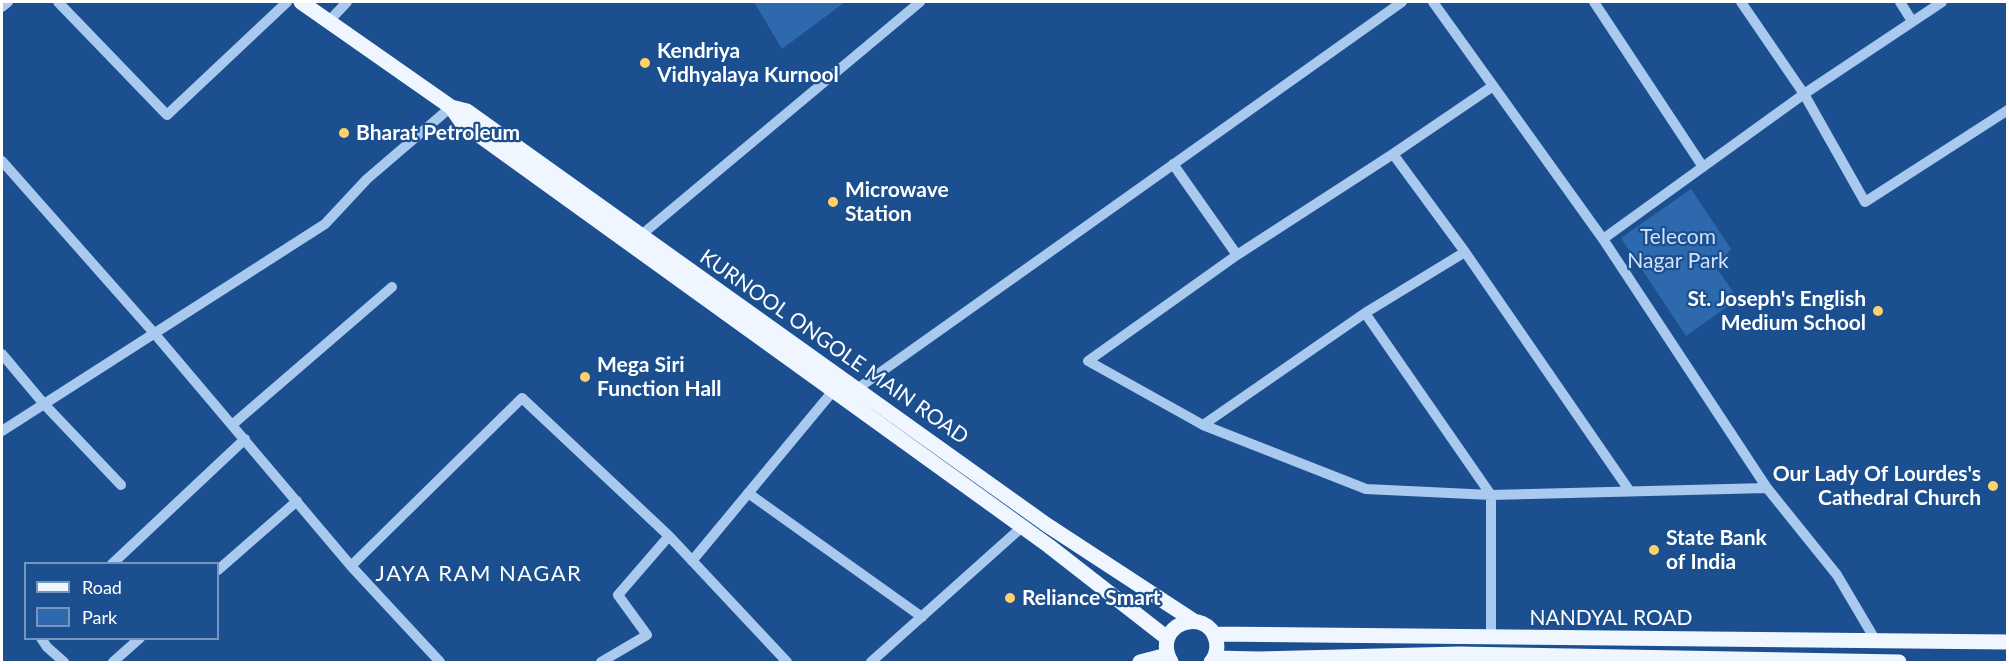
<!DOCTYPE html>
<html>
<head>
<meta charset="utf-8">
<style>
	body { margin:0 }
	#map { position:relative; width:2009px; height:664px; overflow:hidden; background:#1b4f8f; font-family:Lato,sans-serif }
	canvas { display:block }
	.frame { position:absolute; inset:0; border:3px solid #fff; pointer-events:none }
	.legend { position:absolute; left:24px; top:562px; width:195px; height:78px; box-sizing:border-box; background:#1b4f8f; border:2px solid #7695bc; margin:0; padding:8px 10px; list-style:none; font-size:18px; color:#fff }
	.legend li { display:flex; align-items:center; gap:12px; height:30px }
	.legend b { width:30px; border:2px solid #7695bc }
</style>
</head>
<body>
<div id="map">
<canvas width="2009" height="664"></canvas>
<div class="frame"></div>
<ul class="legend">
<li><b style="height:8px;background:#f0f6ff"></b>Road</li>
<li><b style="height:16px;background:#2e69ad"></b>Park</li>
</ul>
</div>
<script>
const ctx = document.querySelector('canvas').getContext('2d');
ctx.lineJoin = 'round';
function fillPath(path, color) { ctx.fillStyle = color; ctx.fill(path, 'evenodd'); }
function strokePath(path, color, width, dash) { ctx.strokeStyle = color; ctx.lineWidth = width; ctx.lineCap = dash ? 'butt' : 'round'; ctx.setLineDash(dash || []); ctx.stroke(path); }
function label(font, color, halo, rows, align = 'center') {
  ctx.font = font + ' Lato,sans-serif'; ctx.lineWidth = 4.5; ctx.setLineDash([]); ctx.textBaseline = 'middle'; ctx.strokeStyle = halo; ctx.fillStyle = color; for (const [text, x, y, turn = 0] of rows) {
    ctx.save(); ctx.translate(x, y); ctx.rotate((+turn || 0) * Math.PI / 180); ctx.textAlign = isNaN(turn) ? turn : align; if (halo) ctx.strokeText(text, 0, 0); ctx.fillText(text, 0, 0); ctx.restore();
  }
}
fillPath(new Path2D(`
	M754 2H845L782 49Z
	M1691 189 1731 249 1716 267 1738 299 1686 336 1621 238Z`), '#2e69ad');
strokePath(new Path2D(`
	M58 2 167 115 287 2
	M1433 2 1603 239 1767 488 1837 575 1876 641
	M1594 2 1703 167
	M1741 2 1804 94 1865 202 2008 110
	M1900 2 1912 21
	M2 7 8 2
	M330 20 347 2
	M1493 86 1393 154 1237 255 1088 361 1203 425 1366 489 1491 495 1767 488
	M1393 154 1465 252 1629 490
	M2 161 154 333 351 566 440 662
	M1173 164 1237 255
	M640 236 920 2
	M1603 239 1804 94 1942 2
	M1365 313 1465 252
	M2 354 44 404 121 485
	M857 389 1402 2
	M232 425 392 287
	M1203 425 1365 313 1491 495V638
	M2 431 325 224 367 179 451 107
	M748 493 922 617
	M692 561 833 391
	M112 564 245 439
	M351 566 522 398 669 536 787 662
	M218 570 297 501
	M41 638 47 647 64 662
	M113 662 140 638
	M601 662 647 635 618 595 669 536
	M871 662 1022 527`), '#a9c9ee', 10);
strokePath(new Path2D(`
	M301 2 451 107 462 123 1049 546 1167 638
	M451 107 467 111 1047 525 1194 621
	M1214 634 2008 642
	M1214 658 1259 659 1459 654 1899 662
	M1140 662 1167 655
	M1171 662C1150 624 1207 605 1216 640 1218 648 1216 656 1211 662`), '#f0f6ff', 15);
for (const [x, y, r, color] of [
	[645,63,6,"#ffd166"],
	[344,133,6,"#ffd166"],
	[833,202,6,"#ffd166"],
	[1878,311,6,"#ffd166"],
	[585,377,6,"#ffd166"],
	[1993,486,6,"#ffd166"],
	[1654,550,6,"#ffd166"],
	[1010,598,6,"#ffd166"]
]) { const dot = new Path2D(); dot.arc(x, y, r, 0, 2 * Math.PI); ctx.fillStyle = color; ctx.fill(dot); strokePath(dot, '#1b4f8f', 2); }
label('bold 21px', '#fff', '#1b4f8f', [
	["Kendriya",657,51],
	["Vidhyalaya Kurnool",657,75],
	["Bharat Petroleum",356,133],
	["Microwave",845,190],
	["Station",845,214],
	["St. Joseph's English",1866,299,"right"],
	["Medium School",1866,323,"right"],
	["Mega Siri",597,365],
	["Function Hall",597,389],
	["Our Lady Of Lourdes's",1981,474,"right"],
	["Cathedral Church",1981,498,"right"],
	["State Bank",1666,538],
	["of India",1666,562],
	["Reliance Smart",1022,598]
], 'left');
label('21px', '#cfe3fa', '#1b4f8f', [
	["Telecom",1678,237],
	["Nagar Park",1678,261]
]);
label('21px', '#fff', '#1b4f8f', [
	["KURNOOL ONGOLE MAIN ROAD",834,347,35],
	["NANDYAL ROAD",1611,618]
]);
ctx.letterSpacing = '1.5px';
label('22px', '#fff', '#1b4f8f', [
	["JAYA RAM NAGAR",479,574]
]);
ctx.letterSpacing = '0px';
</script>
</body>
</html>
